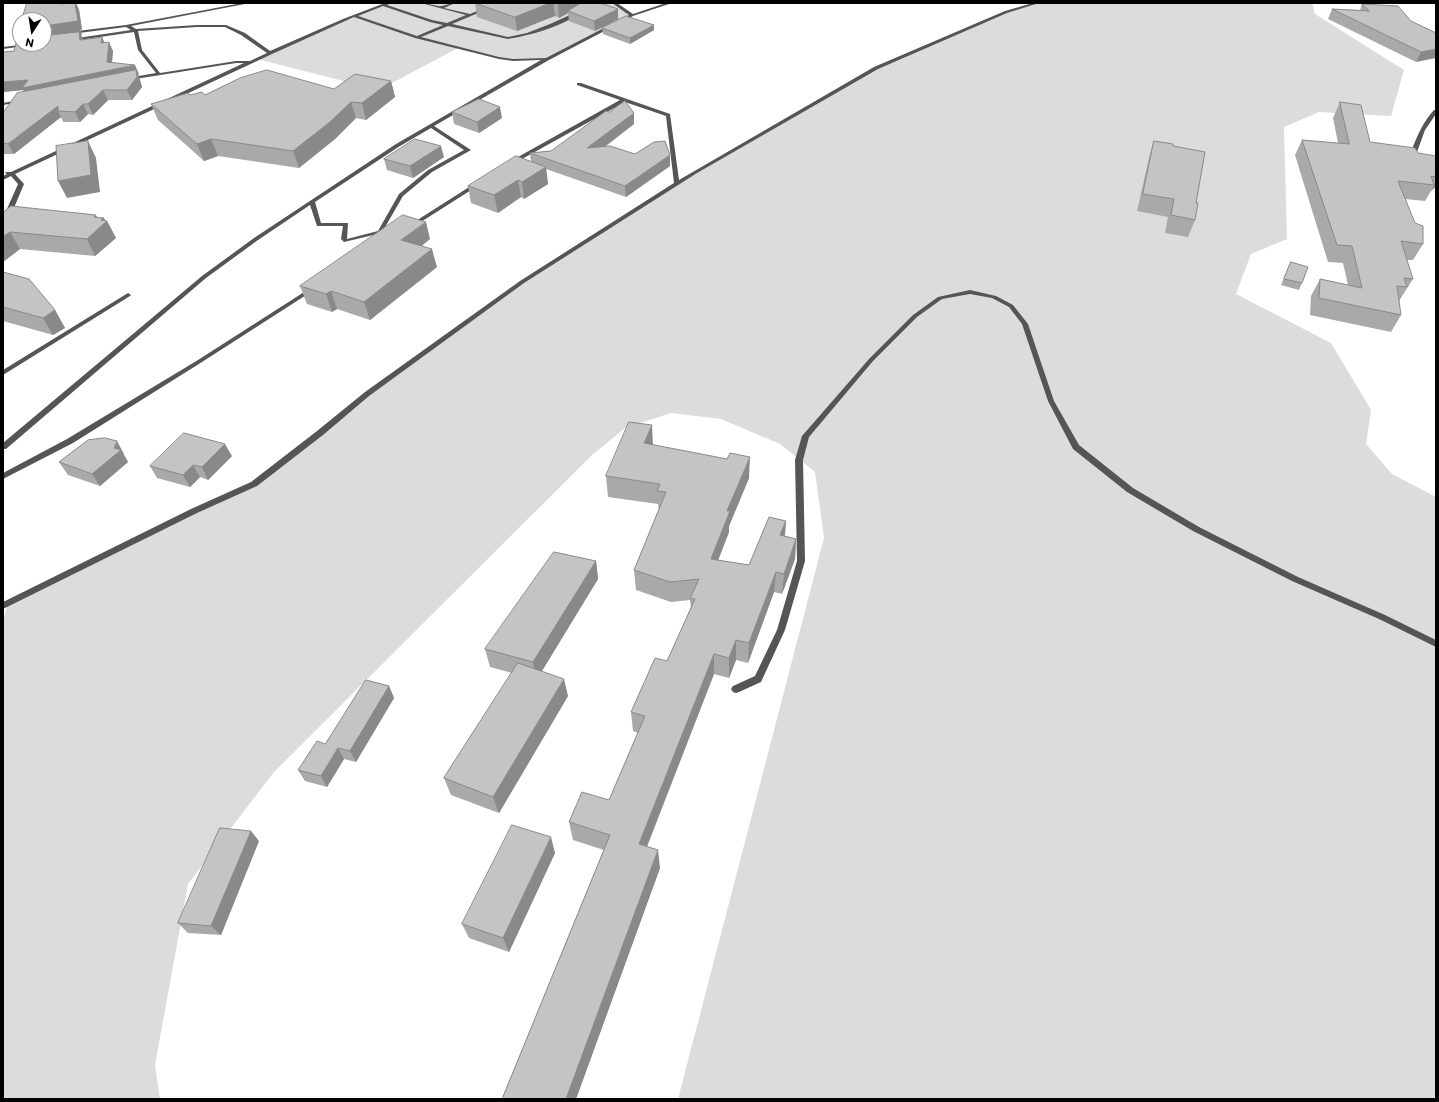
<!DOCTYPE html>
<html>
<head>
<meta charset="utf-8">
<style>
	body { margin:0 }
	#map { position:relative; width:1439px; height:1102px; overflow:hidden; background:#fff; font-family:Commissioner,sans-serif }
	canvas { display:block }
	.frame { position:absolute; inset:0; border:4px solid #000; pointer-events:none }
	.north { position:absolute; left:12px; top:12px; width:40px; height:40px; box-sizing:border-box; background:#fff; border:1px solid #999; border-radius:50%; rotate:192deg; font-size:11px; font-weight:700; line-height:16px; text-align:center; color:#000 }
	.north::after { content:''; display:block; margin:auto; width:14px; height:18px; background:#000; clip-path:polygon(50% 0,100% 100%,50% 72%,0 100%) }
</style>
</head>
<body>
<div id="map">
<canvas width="1439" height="1102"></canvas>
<div class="frame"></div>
<div class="north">N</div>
</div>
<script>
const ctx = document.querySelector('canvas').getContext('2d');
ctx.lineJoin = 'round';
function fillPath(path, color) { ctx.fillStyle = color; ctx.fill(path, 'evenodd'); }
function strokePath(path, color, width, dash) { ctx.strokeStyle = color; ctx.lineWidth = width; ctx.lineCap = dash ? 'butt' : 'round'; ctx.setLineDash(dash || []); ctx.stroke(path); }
fillPath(new Path2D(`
	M389 3H614L632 15 547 59 513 60 499 58 458 48 379 90 257 59 344 20Z
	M1037 3H1312L1315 14 1404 70 1391 116 1319 112 1284 127 1287 239 1251 254 1236 294 1331 343 1371 410 1366 444 1392 474 1436 497V1099H678L824 538 815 472 780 444 721 419 671 413 625 428 592 455 274 772 188 884 155 1065 160 1099H3V621L8 604 254 484 361 401 522 282 695 172 876 68 1006 12Z`), '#dcdcdc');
fillPath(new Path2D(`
	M242 3H250L131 26 136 29 197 25H226L245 33 270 51 343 19 385 3H391L387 5 432 20 447 23 466 15 421 3C427 3 432 5 438 6 443 7 449 3 455 3L444 8 470 14 496 3H502L452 24 508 37 527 33 550 24 572 14 588 3H593C571 24 537 34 508 39L448 26 421 37 499 57 513 59 546 58 629 15 612 3H617L633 14 666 3H672L633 16 549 60 434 126 471 150 432 172 403 196 384 229 387 231 386 232 344 242 341 239 343 226H317L310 205 258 240 206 278 6 449H3V443L202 276 254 238 396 144 541 60 513 61 499 59 415 38 354 17 272 54 15 174 24 184 11 215 5 223 3 224V218L18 184 11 176 3 180V176L7 174 5 173 6 172H11L244 63H236L129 80 127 79V78L156 73 138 50 134 32 73 41 71 40V39L131 30 126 27 71 34 69 33V32L126 25ZM383 6 430 22 443 25 417 36 358 16ZM197 27H225L241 35 267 53 250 61H236L160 73 142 50 138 31ZM431 128 464 150 428 170 399 194 378 231 347 239 348 223H321L315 202 400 146Z
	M1033 3H1039L1007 13 878 69 697 173 524 283 369 396 323 435 257 486 197 513 3 609V602L191 509 251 482 317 431 365 392 520 281 674 183 666 116 625 102 513 164H509V162L620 100 577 85V83H581L670 114 679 180 874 67 1005 11Z
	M27 44H40L3 49V47Z
	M19 100H21V102L3 105V103Z
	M1434 110H1436V114L1425 130 1417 152 1419 157 1414 158 1411 152C1417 136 1423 122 1434 110Z
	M477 182 479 183V185L413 227 408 226Z
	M312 287 315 289 314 290 202 362 73 443 3 479V473L67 439 198 360Z
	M970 290 996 296 1013 305 1028 324 1054 401 1079 445 1133 488 1199 527 1298 577 1385 615 1436 640V647L1379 619 1292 581 1193 531 1127 492 1073 449 1048 401 1022 324 1009 307 992 298 970 294 942 299 917 317 873 361 809 437 803 460 805 561 785 630 761 682 739 692 736 693 733 692 731 689 733 686 755 676 777 630 797 561 795 460 802 436 869 359 913 315 938 297Z
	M128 293 131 295 130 296 3 375V370Z`), '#555');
fillPath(new Path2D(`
	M27 3H76L79 10 82 29 80 30 82 35H81L83 39 105 43 113 51 112 63 139 74H138L140 80 142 87 132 100H108L93 115 88 114 80 122H63L61 117 14 154H3V113L24 91 23 90 3 92V52L14 51 44 44Z
	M475 3H580L618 9V19L595 31 569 21 568 13 559 18 555 16 547 19 517 31 477 17Z
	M1362 4 1411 21 1436 33 1416 62 1328 19 1332 9 1360 10Z
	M654 25V30L630 44 603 34 602 28Z
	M391 81 395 97 366 120 356 118 335 139 299 168 218 156 204 161 158 120 151 104 190 95 334 89Z
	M1340 102 1370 142 1418 153 1436 156V186L1431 191 1425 201 1405 199 1423 244 1413 260H1406L1413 279 1399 301 1401 315 1391 332 1310 315 1311 296 1320 279 1348 285 1343 263 1328 262 1295 155 1302 140 1338 143 1333 118Z
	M452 112 502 118 479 133 454 124Z
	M634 124 605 147 635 154 670 155V166L626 197 546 169 548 184 524 199 521 197 498 213 471 203 468 186 531 162 530 153 551 151Z
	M1154 141 1173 146 1196 203 1195 220 1188 237 1165 233 1168 217 1137 211 1149 158Z
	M444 157 413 178 387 170 384 159Z
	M3 213 104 218 105 221H107L116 238 95 256 20 249 3 262Z
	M430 239 422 246 437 267 370 320 337 309 332 312 307 304 300 286Z
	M1291 262 1302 283 1299 290 1281 285Z
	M3 272 55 310 65 328 53 335 3 321Z
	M653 445 749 478 729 526V532L718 560 749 565 786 521 785 536 796 539 795 559 782 594 774 592 748 663 736 660 729 678 714 674 647 847 660 868 576 1099H502L604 850 573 840 569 822 609 800 638 733 633 731 631 712 667 661 691 608 690 600 671 602 636 590 634 570 659 511 658 504 608 497 606 476Z
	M124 454V455L128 462 100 486 68 475 59 462Z
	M232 456 208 480 200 477 190 487 157 478 150 466Z
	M596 561 598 579 542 671 568 696 499 813 451 795 444 778 512 673 490 667 485 649Z
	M389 686 394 698 356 762 344 759 327 787 305 781 298 770 325 744Z
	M259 841 221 935 188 933 178 923Z
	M555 853 509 952 469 938 462 924Z`), '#a9a9a9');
fillPath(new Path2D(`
	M76 3 79 10 82 29 80 30 82 35H81L83 40H44V26Z
	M553 3 555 16 547 19 517 31 515 17 545 5Z
	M560 3H580V6L568 11V13L559 18 558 4Z
	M618 9V19L595 31 594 21Z
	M654 25V30L630 44V38Z
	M102 37 106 46 101 43Z
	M109 42 113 51 111 70 135 65 139 74H138L140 80 142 87 132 100 127 90 137 77 27 97 23 90 3 92V82L107 62Z
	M1436 49V58L1416 62 1421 52Z
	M391 81 395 97 366 120 362 103Z
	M103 90 108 100 93 115 88 104Z
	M351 102 356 118 335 139 299 168 293 151Z
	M83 104 88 114 80 122 75 112Z
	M58 106V111L61 117 14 154 8 144Z
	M500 107 502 118 479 133 477 122Z
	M634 113V124L588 159 587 148Z
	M211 139 218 156 204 161 197 144Z
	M88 141 96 158 100 192 67 198 58 181Z
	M441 146 444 157 413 178 410 166Z
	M670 155V166L626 197 625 186Z
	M546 167 548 184 524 199 522 182Z
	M518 180 521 197 498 213 494 195Z
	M1436 181V186L1431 191Z
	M96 215 102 226 101 220 104 218 106 222 107 221 116 238 95 256 87 239 94 217Z
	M426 222 430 239 406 257 401 240Z
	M10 232 20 249 3 262V237Z
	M432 249 437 267 370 320 364 302Z
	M331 291 337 309 332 312 326 294Z
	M55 310 65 328 53 335 43 318Z
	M652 425 653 446 644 443Z
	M117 441 124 454V455L128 462 100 486 92 474 114 448Z
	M225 444 232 456 208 480 202 467Z
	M750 457 749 478 729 526V532L711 579V559L727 511Z
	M193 465 200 477 190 487 183 475Z
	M786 521 784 542 780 535Z
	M796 539 795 559 782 594 784 574Z
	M596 561 598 579 537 679 533 662Z
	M776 572 774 592 748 663 749 643Z
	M736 640V660L729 678V658Z
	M714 654V674L641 861 639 844Z
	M564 679 568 696 499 813 493 797Z
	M389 686 394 698 356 762 350 751Z
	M338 748 344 759 327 787 321 776Z
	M251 831 259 841 221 935 211 926Z
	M551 837 555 853 509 952 503 938Z
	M658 850 660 868 576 1099H566Z`), '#898989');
const building = new Path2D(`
	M27 3H61V4L68 3H75L78 21 44 26V20H22Z
	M475 3H553L545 5 515 17Z
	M581 3H600L618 9 594 21 568 11Z
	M1362 4 1398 6 1411 21 1436 33V49L1421 52 1332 9 1369 11Z
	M626 16 654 25 630 38 602 28Z
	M79 26 44 31V30Z
	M20 27V35H18Z
	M79 32 80 40 102 37 101 43 109 42 107 62 135 65 22 88 28 80 3 82V52L14 51 17 40 20 39V44H44V36Z
	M136 70 137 77 127 90H103L88 104H83L75 112 58 111V106L8 144 3 143V113L17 93Z
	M267 70 334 89 355 74 391 81 362 103 351 102 330 122 293 151 211 139 197 144 151 104 188 93 190 95 202 92 205 95 240 78Z
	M479 99 500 107 477 122 452 112Z
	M625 101 634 113 587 148 610 146 635 154 654 142 665 141 670 155 625 186 530 153 551 151 606 111 609 112Z
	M1340 102 1361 105 1370 142 1415 148 1418 153 1436 156V177L1431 176 1434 185 1398 181 1415 223 1423 226V244L1401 241 1413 279 1404 278 1407 287 1397 286 1401 315 1319 298 1320 279 1362 288 1352 246 1337 245 1302 140 1349 144Z
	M415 139 441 146 410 166 384 159Z
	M88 141 91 175 58 181 56 146Z
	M1154 141 1173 144V146L1205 152 1196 203H1198L1195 220 1171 215 1174 199 1143 194Z
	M516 156 546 167 522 182 518 180 494 195 468 186Z
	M11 206 96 215 94 217 104 218 101 220 107 221 87 239 10 232 3 237V213Z
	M403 215 426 222 401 240 432 249 364 302 331 291 326 294 300 286Z
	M1291 262 1308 267 1302 283 1284 279Z
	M3 272 29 279 55 310 43 318 3 307Z
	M629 422 652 425 644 443 727 459 730 453 750 457 727 511H730L711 559 749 565 769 517 786 521 780 535 796 539 784 574 776 572 749 643 736 640 729 658 714 654 639 844 658 850 566 1099H502L610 835 569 822 582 792 609 800 645 716 631 712 655 658 667 661 695 599 690 598 699 579 670 582 634 570 666 492 657 491 660 484 606 476Z
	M184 433 225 444 202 467 193 465 183 475 150 466Z
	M105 438 117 441 114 448 121 450 92 474 59 462 88 440Z
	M554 552 596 561 533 662 485 649Z
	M518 663 564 679 493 797 444 778Z
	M366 680 389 686 350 751 338 748 321 776 298 770 317 741 325 744Z
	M512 825 551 837 503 938 462 924Z
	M220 828 251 831 211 926 178 923Z`);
fillPath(building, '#c4c4c4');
strokePath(building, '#898989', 1);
</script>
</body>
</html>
